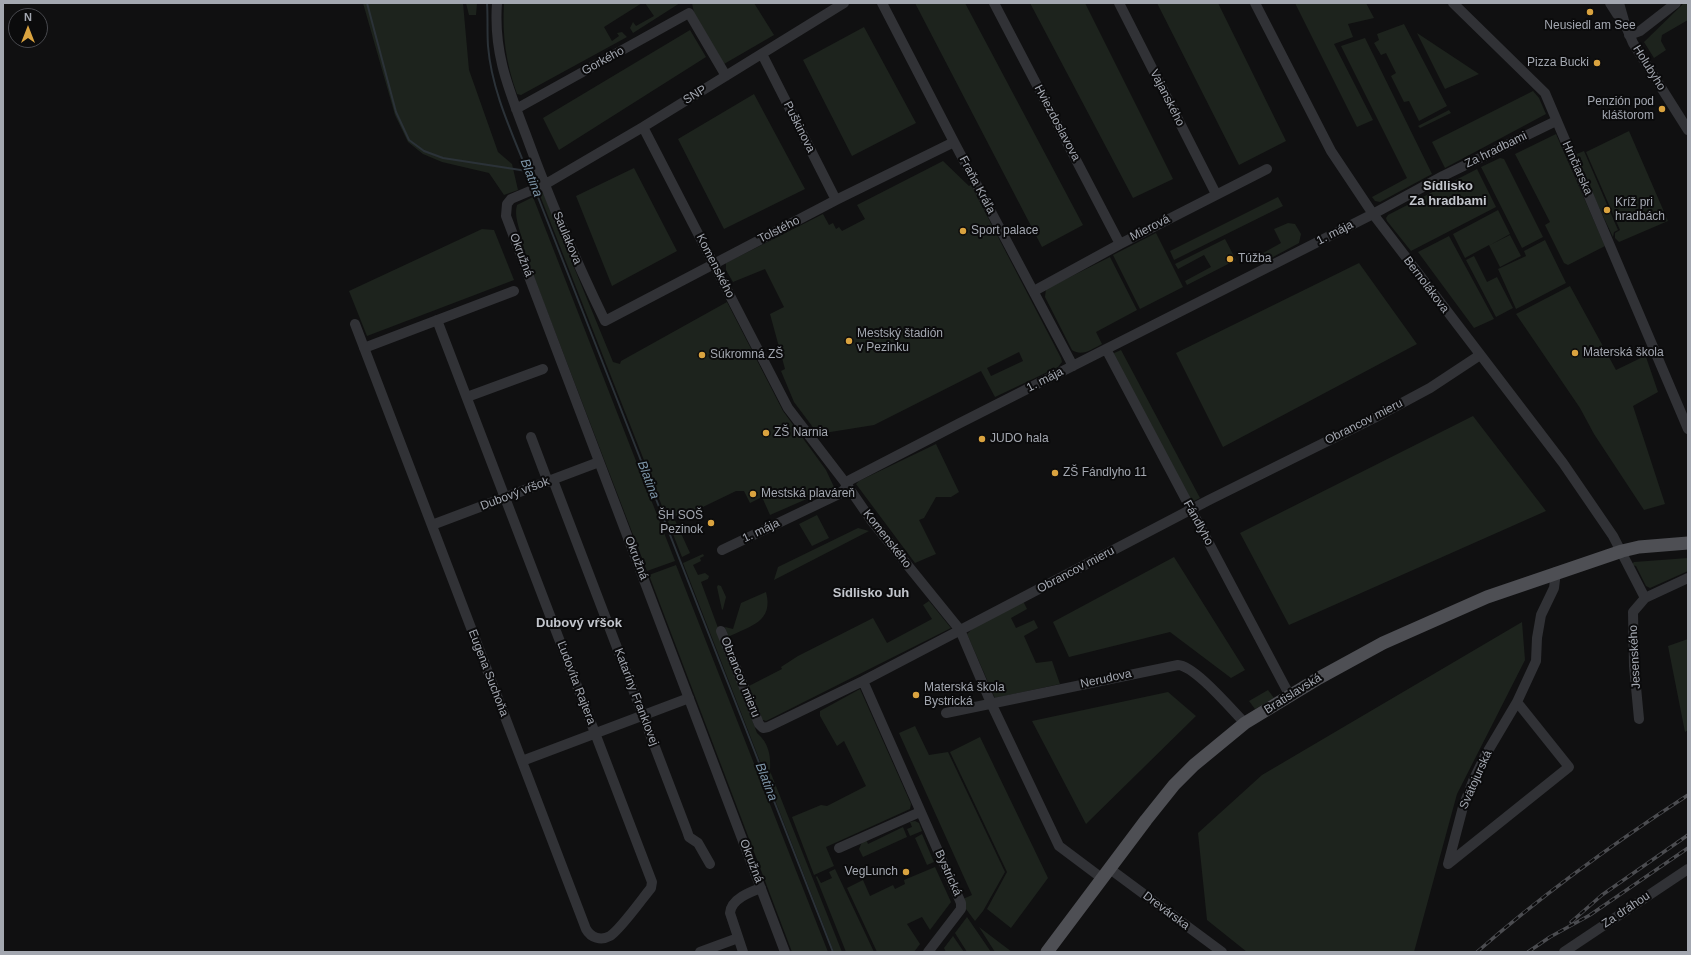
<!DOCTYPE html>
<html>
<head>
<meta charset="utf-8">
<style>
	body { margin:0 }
	#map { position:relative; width:1691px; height:955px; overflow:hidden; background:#101011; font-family:Arial,sans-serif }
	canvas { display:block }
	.frame { position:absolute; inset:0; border:4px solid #a3a7b0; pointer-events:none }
	.north { position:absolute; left:8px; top:8px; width:40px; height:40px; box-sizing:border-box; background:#0b0b0c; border:1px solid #48494e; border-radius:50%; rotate:0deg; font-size:11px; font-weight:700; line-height:16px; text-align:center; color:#a3a7b0 }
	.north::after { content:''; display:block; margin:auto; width:14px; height:18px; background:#daa33f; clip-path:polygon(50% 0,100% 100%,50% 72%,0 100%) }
</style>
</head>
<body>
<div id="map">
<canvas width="1691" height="955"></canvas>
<div class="frame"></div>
<div class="north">N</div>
</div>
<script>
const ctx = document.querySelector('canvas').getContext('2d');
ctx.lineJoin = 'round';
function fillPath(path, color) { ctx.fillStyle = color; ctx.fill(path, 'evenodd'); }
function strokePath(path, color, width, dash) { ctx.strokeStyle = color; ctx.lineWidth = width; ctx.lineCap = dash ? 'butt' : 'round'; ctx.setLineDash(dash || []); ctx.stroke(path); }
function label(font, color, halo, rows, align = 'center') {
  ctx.font = font + ' Arial,sans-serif'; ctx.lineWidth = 4; ctx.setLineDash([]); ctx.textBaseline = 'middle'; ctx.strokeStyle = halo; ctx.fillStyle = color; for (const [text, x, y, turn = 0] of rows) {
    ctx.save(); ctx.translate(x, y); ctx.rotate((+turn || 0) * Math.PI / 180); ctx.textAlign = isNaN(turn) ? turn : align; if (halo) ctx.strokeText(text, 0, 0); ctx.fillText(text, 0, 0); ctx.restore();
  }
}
fillPath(new Path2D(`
	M363 3H463L469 70 498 152 512 164 518 190 504 195 489 173 442 162 423 154 408 142 395 115Z
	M466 3H477L476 15H469Z
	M504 3H642L604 27 612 41 619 36 617 33 622 32 627 37 521 95 517 94C506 63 502 36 504 3Z
	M645 3H680L633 33 630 28 633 22 636 26 654 16Z
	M692 3H754L774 35 724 64 694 13Z
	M915 3H965L1083 225 1042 247Z
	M1030 3H1085L1173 179 1133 198Z
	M1157 3H1218L1286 141 1239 165Z
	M1295 3H1366L1374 18 1348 24 1353 37 1334 44 1373 120 1357 127Z
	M1684 3H1688V20L1662 35 1661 41 1666 50 1654 58 1644 42Z
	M1404 24 1447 106 1419 121 1409 101 1404 102 1391 76 1396 73 1386 53 1381 55 1374 43 1379 40 1377 34Z
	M864 27 916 123 852 156 803 60Z
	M690 30 706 57 559 150 543 118Z
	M1417 33 1479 74 1445 89Z
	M1365 38 1432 174 1380 202 1375 201 1372 197 1407 178 1341 46Z
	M1533 91 1539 98 1546 114 1445 168 1432 142Z
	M754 94 805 189 724 229 678 139Z
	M1449 110 1451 113 1420 128 1418 126Z
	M1629 131 1668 221 1619 242 1615 238V233L1620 230 1586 152Z
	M1556 134 1605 246 1568 265 1564 263 1545 225 1550 222 1515 154Z
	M1584 151 1618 230 1614 232 1613 237 1574 155Z
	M1500 158 1504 159 1543 237 1522 248 1481 167Z
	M943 161 969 186 971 185 1061 358 1062 362 1058 367 995 397 981 371 874 425 818 434 794 402 781 371 785 369 770 314 784 307 765 269 733 282 726 270V263L823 214 829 225 833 223 836 229 839 227 842 231 865 219 857 205ZM1019 352 1023 361 991 376 987 368Z
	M634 168 677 251 612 286 576 196Z
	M1477 169 1496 207 1411 251 1387 221 1386 218 1388 215Z
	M543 192 613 362 620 364 621 361 727 302 783 411 826 470 834 487 770 515 762 497 750 503 744 491H736L678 519 676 516 674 518 690 553 682 557 539 193Z
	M533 197 675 561 647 571 524 251C523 234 513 219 517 205Z
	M1278 197 1283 206 1174 260 1170 251Z
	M1498 210 1510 234 1490 245 1510 235 1521 256 1500 267 1489 245 1465 258 1453 234Z
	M1288 223 1295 224 1301 234 1299 243 1260 264 1256 257 1281 243 1274 229Z
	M482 229 494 230 514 280 367 336 349 291Z
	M1156 233 1183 287 1140 309 1113 255Z
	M1449 236 1494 319 1474 328 1418 252Z
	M1225 239 1236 260 1187 285 1185 281 1211 267 1204 255 1178 269 1175 264Z
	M1545 240 1566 283 1516 309 1498 269 1526 256 1524 251Z
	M1474 256 1487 282 1497 277 1513 308 1496 317 1466 260Z
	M1110 257 1137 310 1096 332 1102 344C1092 349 1082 357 1072 350L1045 297 1046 289Z
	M1359 263 1417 344 1223 447 1176 353Z
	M1570 286 1616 370 1649 354V355L1646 357 1658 392 1633 406 1665 504 1644 510 1594 434 1580 408 1516 314Z
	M1121 350 1200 498 1190 503 1112 354Z
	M1473 416 1546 511 1289 625 1240 533Z
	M936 444 959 492 951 497H936L924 518 919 520 936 554 915 563 856 484 859 481Z
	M817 515 829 538 812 546 799 524Z
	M858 528 869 531 774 580 778 567Z
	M703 554 704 556 700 558 701 561 693 565 698 575 705 573 709 576 708 579 701 582 757 733C769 743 771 756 770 771L842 952H834L683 563Z
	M1174 557 1245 670 1231 678 1170 632 1069 657 1053 622Z
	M1688 558V571L1650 588 1646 586 1636 566 1631 565 1634 562Z
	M676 565 828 952H792L649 575Z
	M718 585 721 586 726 597 723 609 722 610 717 587Z
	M766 592C774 622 750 626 728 637L725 627 733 629 741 603Z
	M929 601 951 628 766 721 760 719 747 687 782 669 781 667 798 656 873 618 887 643 932 619 923 605Z
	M1023 601 1027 609 1011 618 1016 628 1034 620 1038 628 1024 636 1036 663 1052 661 1060 684 995 698 967 634 972 629Z
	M1522 622 1525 660 1457 794 1414 952H1247L1207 920 1198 833 1262 775Z
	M1688 639V730L1685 732 1668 646Z
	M860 689 911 804 910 809 826 847 834 866 814 875 792 817 821 805 827 806 866 786 844 741 837 746 820 716V711Z
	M1268 690 1274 698 1255 709 1249 701Z
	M1168 692 1196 716 1086 824 1032 721Z
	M915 726 929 755 948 752 1005 872 983 911 975 921 966 909 963 899 972 895 899 733Z
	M980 737 1048 878 1011 928 987 909 1007 872 950 752Z
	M915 821 919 823 922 831 910 836 907 829 912 827 910 822Z
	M903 827 907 837 863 857 859 849 862 842 866 839 868 844Z
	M922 834 934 862 927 865 915 838Z
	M935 867 951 902 930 930 922 917 907 924 920 944 914 952H877L847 888 863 880 870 896 893 885 895 889 905 884 904 880Z
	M835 869 874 952H846L816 877 817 876 821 883 832 878 829 872Z
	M967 917 991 952H967L955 933Z
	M979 927 1012 952H995Z
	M953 936 964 952H946L944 948Z`), '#1d231d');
strokePath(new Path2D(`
	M367 3 396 112 409 140 424 151 443 158 527 171
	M487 3C488 17 487 32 488 46 492 95 516 141 533 186
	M536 192 833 952`), '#2b3238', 2);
strokePath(new Path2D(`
	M497 3C493 57 511 94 529 143 551 203 577 263 605 321L836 200 954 142
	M882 3 954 142 1073 366
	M994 3 1120 244
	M1119 3 1216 194
	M1255 3 1331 151 1373 214 1563 463 1613 536 1645 598
	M1453 3 1545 93 1688 429
	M1610 3 1617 14 1622 16
	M1619 3 1625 24 1633 43 1688 130
	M1629 35 1640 31 1676 3
	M762 54 836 200
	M516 109 689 13 726 76
	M643 127 788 408 847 485 871 520 960 630 991 703 1059 846 1103 879
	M1034 291 1120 244 1267 169
	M355 324 586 929C591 938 601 941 610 936 620 930 642 899 651 888L652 882 437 320
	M364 348 514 291
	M1106 349 1290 696
	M467 397 543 369
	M531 437 548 482
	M553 480 687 831 689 837 698 843 710 864
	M432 525 599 462
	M722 550 839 494 844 490 850 480 960 423 1373 214 1443 176 1556 121
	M721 631 759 724 763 728 768 727 863 681 1209 500 1374 418 1430 388 1480 355
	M863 681 961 903V909L928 952
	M946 713 1178 665C1195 666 1231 709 1245 723
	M1639 719 1634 666 1633 612 1645 598 1688 578
	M522 761 689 698
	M839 848 920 812
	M1448 864 1463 807 1473 781 1485 756 1517 702 1536 661 1537 638 1541 615 1554 588 1556 572
	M1448 864 1569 767 1517 702
	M1110 869 1222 952
	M700 952 738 938
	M743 952 730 913C731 899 750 892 761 888
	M785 952 506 216 507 204 511 199 544 185 643 127 844 3
	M1564 952 1688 869`), '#313236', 10);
strokePath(new Path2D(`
	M1047 952 1146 820 1174 785 1194 765 1245 723 1319 678 1383 643 1487 597 1622 551 1639 547 1688 543`), '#4e4f54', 13);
const rail = new Path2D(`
	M1571 922 1602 895 1688 835
	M1477 952C1543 894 1614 843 1688 795
	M1528 952 1550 937 1590 915 1688 848`);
strokePath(rail, '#4b4c50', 3.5);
strokePath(rail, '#0b0b0c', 2, [6]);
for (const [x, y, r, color] of [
	[1590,12,4,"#daa33f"],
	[1597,63,4,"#daa33f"],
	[1662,109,4,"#daa33f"],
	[1607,210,4,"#daa33f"],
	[963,231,4,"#daa33f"],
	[1230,259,4,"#daa33f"],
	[849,341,4,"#daa33f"],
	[1575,353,4,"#daa33f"],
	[702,355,4,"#daa33f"],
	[766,433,4,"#daa33f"],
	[982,439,4,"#daa33f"],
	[1055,473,4,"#daa33f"],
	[753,494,4,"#daa33f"],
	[711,523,4,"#daa33f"],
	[916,695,4,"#daa33f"],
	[906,872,4,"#daa33f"]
]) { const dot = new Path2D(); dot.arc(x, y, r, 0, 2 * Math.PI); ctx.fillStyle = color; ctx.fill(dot); strokePath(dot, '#0b0b0c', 1.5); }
label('12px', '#a3a7b0', '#0b0b0c', [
	["Neusiedl am See",1590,26,"center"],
	["Pizza Bucki",1589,63,"right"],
	["Penzión pod",1654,102,"right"],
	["kláštorom",1654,116,"right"],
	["Kríž pri",1615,203],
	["hradbách",1615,217],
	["Sport palace",971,231],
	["Túžba",1238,259],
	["Mestský štadión",857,334],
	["v Pezinku",857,348],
	["Materská škola",1583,353],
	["Súkromná ZŠ",710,355],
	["ZŠ Narnia",774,433],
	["JUDO hala",990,439],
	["ZŠ Fándlyho 11",1063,473],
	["Mestská plaváreň",761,494],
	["ŠH SOŠ",703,516,"right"],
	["Pezinok",703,530,"right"],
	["Materská škola",924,688],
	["Bystrická",924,702],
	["VegLunch",898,872,"right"]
], 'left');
label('12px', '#a3a7b0', '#0b0b0c', [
	["Gorkého",603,61,-29],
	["Holubyho",1649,68,58],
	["SNP",695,95,-32],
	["Vajanského",1167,98,63],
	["Hviezdoslavova",1057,123,62],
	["Puškinova",799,127,63],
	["Za hradbami",1496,150,-26],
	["Hrnčiarska",1577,168,66],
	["Fraňa Kráľa",977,185,62],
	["Mierová",1150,228,-27],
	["Tolstého",779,230,-27],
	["1. mája",1335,233,-27],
	["Saulakova",567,238,67],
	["Okružná",521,255,69],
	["Komenského",715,266,63],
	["Bernolákova",1426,285,53],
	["1. mája",1045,380,-27],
	["Obrancov mieru",1364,422,-27],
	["Dubový vŕšok",515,494,-21],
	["Fándlyho",1198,523,61],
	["1. mája",761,531,-26],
	["Komenského",887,539,52],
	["Okružná",636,558,69],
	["Obrancov mieru",1076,570,-28],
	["Jesenského",1635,657,-93],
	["Eugena Suchoňa",488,673,69],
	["Obrancov mieru",740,677,68],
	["Nerudova",1106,679,-12],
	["Ľudovíta Rajtera",576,683,69],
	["Bratislavská",1293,694,-32],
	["Kataríny Franklovej",636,697,69],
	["Svätojurská",1476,780,-66],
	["Okružná",751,861,69],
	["Bystrická",948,873,66],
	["Za dráhou",1626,910,-34],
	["Drevárska",1166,911,37]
]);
label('italic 13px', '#7d95a8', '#0b0b0c', [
	["Blatina",531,178,69],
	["Blatina",648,480,69],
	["Blatina",766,782,69]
]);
label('bold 13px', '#c3c6cd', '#0b0b0c', [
	["Sídlisko",1448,186],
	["Za hradbami",1448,201],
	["Sídlisko Juh",871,593],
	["Dubový vŕšok",579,623]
]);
</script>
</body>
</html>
